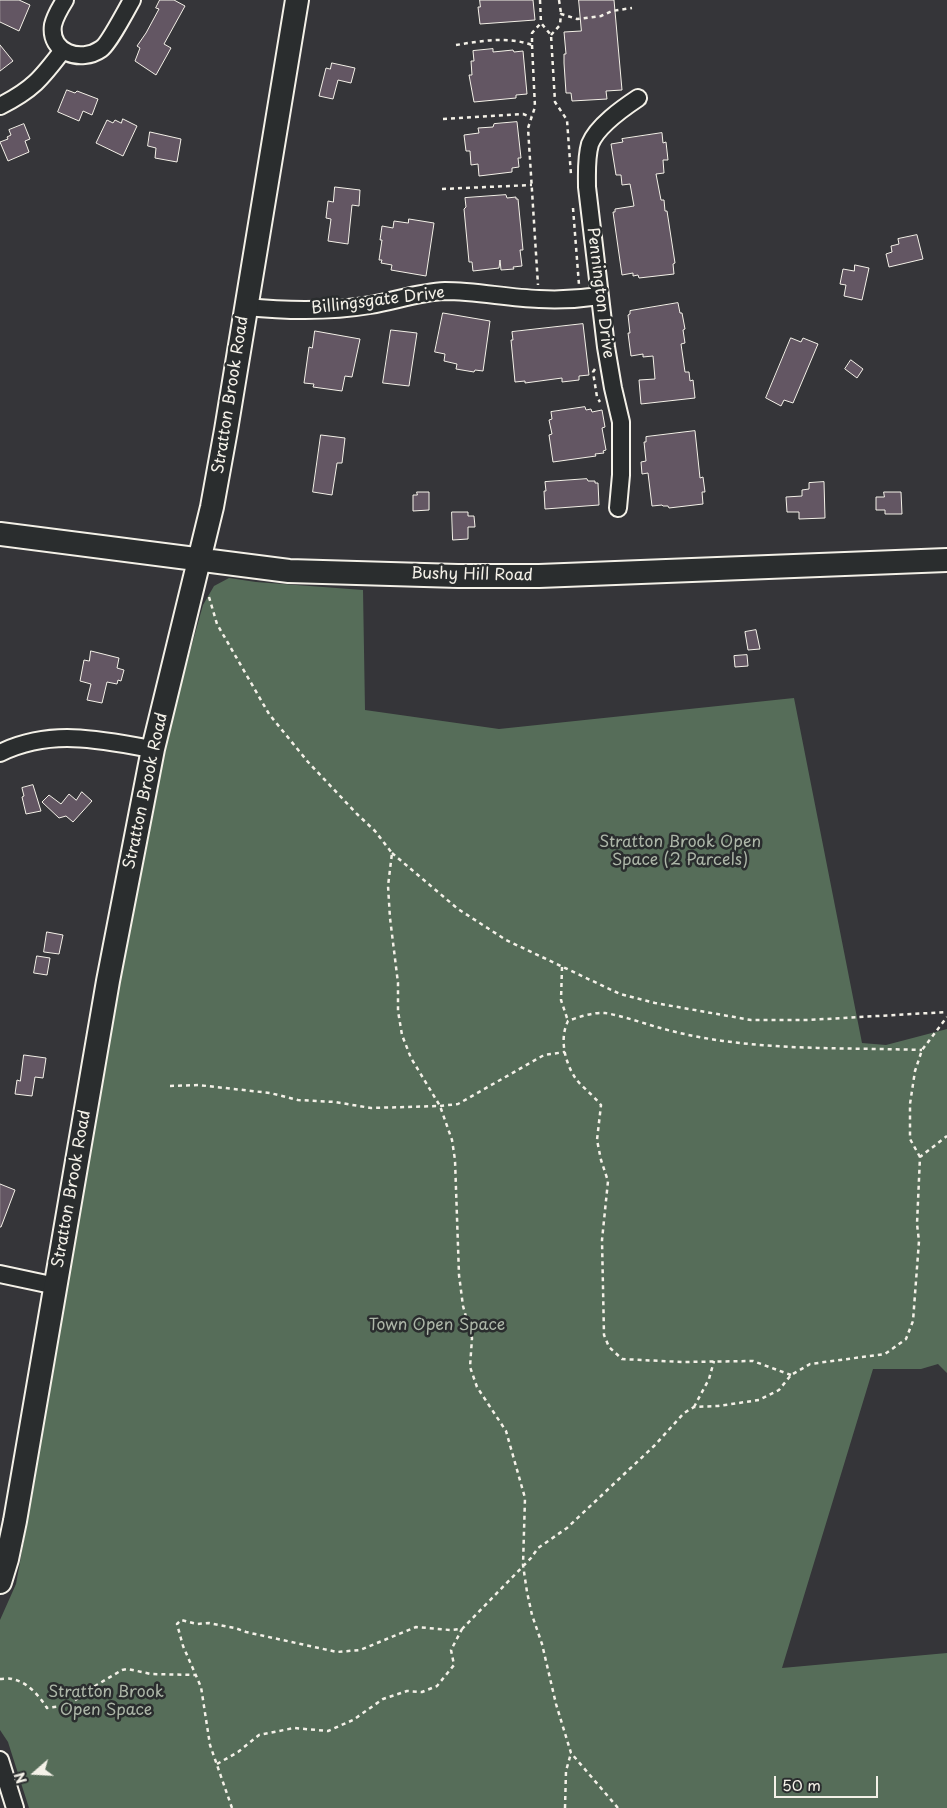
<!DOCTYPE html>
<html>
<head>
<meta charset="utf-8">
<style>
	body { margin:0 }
	#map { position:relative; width:947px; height:1808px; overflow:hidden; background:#353539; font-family:"Playpen Sans",sans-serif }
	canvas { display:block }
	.north { position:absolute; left:10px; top:1748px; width:50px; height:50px; -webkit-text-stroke:4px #2a2d2e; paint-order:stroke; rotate:251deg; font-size:14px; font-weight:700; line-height:20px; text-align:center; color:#f4f1e8 }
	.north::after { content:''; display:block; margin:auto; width:18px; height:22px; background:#f4f1e8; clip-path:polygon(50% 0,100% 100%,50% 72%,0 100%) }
	.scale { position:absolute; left:774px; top:1776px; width:104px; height:22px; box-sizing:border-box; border:2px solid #f4f1e8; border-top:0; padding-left:6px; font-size:15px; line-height:18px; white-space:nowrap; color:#f4f1e8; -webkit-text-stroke:4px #2a2d2e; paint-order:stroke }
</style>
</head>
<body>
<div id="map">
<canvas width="947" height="1808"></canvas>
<div class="north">N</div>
<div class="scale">50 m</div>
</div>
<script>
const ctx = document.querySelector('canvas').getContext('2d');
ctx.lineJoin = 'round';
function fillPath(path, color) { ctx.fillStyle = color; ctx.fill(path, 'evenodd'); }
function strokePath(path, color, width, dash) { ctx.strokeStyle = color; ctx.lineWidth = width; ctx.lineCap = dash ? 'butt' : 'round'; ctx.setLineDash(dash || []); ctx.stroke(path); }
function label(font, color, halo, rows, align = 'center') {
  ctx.font = font + ' "Playpen Sans",sans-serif'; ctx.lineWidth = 5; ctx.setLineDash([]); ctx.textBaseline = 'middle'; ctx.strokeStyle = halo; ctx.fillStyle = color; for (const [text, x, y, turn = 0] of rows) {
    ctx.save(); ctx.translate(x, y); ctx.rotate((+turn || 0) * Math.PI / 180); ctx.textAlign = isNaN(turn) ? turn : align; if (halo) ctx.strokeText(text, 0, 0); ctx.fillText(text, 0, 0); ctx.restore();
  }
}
fillPath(new Path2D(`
	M229 578 256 582 363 590 365 710 499 729 794 698 862 1043 886 1045 947 1029V1373L938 1364 921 1369H873L782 1668 947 1653V1808H29L8 1742 0 1730V1620L16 1584 35 1479 97 1079 162 762 167 734 203 605 214 586Z`), '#566d59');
const building = new Path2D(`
	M0 0H19L30 5 19 31 0 22Z
	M160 0H174L185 6 164 44 171 48 156 75 135 61 140 48 137 46 146 33 159 9 156 8Z
	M480 0H533L535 20 480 24 478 7H480Z
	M579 0H614L622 90 606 91 607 99 572 101 571 93H566L564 63V54H566L564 32 581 31Z
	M0 45 13 61 0 71Z
	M493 49V52L513 50 514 52 523 51 527 94 516 95V98L474 102 469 75H472L471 61H474L473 51Z
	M332 63 355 68 351 83 338 80 333 99 319 96 326 68 330 69Z
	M67 90 75 93 77 91 98 99 92 115 83 111 79 121 58 112Z
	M123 119 137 126 123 156 96 143 107 120 113 123 115 120 121 123Z
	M517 122 521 158H518L519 167 512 168V172L479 176 478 164 471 165 470 151H466L464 135 479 133 478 128 493 127 494 124Z
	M24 124 30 139 25 141 29 152 8 161 0 142 8 139 7 137 11 135 9 130Z
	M150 132 181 139 177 162 155 158 156 148 148 146Z
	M662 133 663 143 666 142 668 160H663L664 173 656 174 661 200H664L665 211H667L675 263 673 264 674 274 639 278 638 275 633 276V273L622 275 613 212H615V209L634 206 630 184 622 185 621 175H616L611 144 623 142 622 139Z
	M335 187 360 190 359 206 352 205 348 244 328 241 331 219 326 218 328 201 333 202Z
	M506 195 507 198 516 197V199H518L523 250H520L522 266 513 267 514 269 501 270 500 260 499 268 473 271 472 262H469L464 209 466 207 465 198Z
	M409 219 434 223 426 276 391 270 392 265 381 263 382 260H379L382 240H380L382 226 393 228 394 221 408 223Z
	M917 235 923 259 889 267 886 254 892 252 891 246 899 244 898 239Z
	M855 265 869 268 862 300 844 296 846 285 840 284 843 269 854 271Z
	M678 303 680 313H682L685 329 683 330 685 343 681 344 685 372H689L690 381 693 380 695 398 641 404 639 380 655 379 653 356 643 357V354L631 356 628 333H630L628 315 630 314V311Z
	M443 313 490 321 483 371 475 370 474 372 456 369 457 364 444 361 445 354 435 352Z
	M583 324 589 375 579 376V380L562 382V378L525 383V381L515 382 511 340H513L512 332Z
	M391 330 417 333 409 386 383 383Z
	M315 331 360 339 352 377 345 376 342 391 313 387 314 384 304 383 309 347 312 348Z
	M791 338 801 342 803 338 818 344 793 403 784 400 781 406 766 398Z
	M851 360 863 369 857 378 845 369Z
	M585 407 586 410 591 409 592 412 602 410 605 427 602 428 606 450 603 451 604 453 595 454 596 456 553 462 549 435 552 434 549 420 552 419 551 412Z
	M695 431 700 478 703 477 705 492H702L703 504 669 508 668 506H663L662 505 652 506 648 473 642 474 641 462 646 461 644 442H646V437Z
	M321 435 345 438 342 463H337L332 495 313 492Z
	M587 479 588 481H595V483H598L599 505 545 509 544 491H546L545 482Z
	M824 482 825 518 799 519V512H787L786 497 802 496V490L809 489V483Z
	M417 492H429V510L413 511V495H417Z
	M884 492H901L902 514H885V510H876V497H884Z
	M452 512H468V516H474L475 527H468V539L453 540Z
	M756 630 760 649 748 650 745 632Z
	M91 651 119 658 117 668 124 670 121 681 118 680 117 684 107 682 102 703 87 700 91 684 80 681 84 660 89 661Z
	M747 655 748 666 735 667 734 656Z
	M33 785 41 811 26 814 22 797 24 796 22 788Z
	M82 792 92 801 73 822 66 816 59 818 42 802 49 795 61 804 69 794 76 800Z
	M47 932 63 935 59 954 44 952Z
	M37 956 50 958 47 975 34 973Z
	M24 1055 46 1058 43 1078 35 1077 32 1096 15 1094 17 1080 20 1081Z
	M0 1184 15 1190 1 1227H0Z`);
fillPath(building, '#635663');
strokePath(building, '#f4f1e8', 1);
const street = new Path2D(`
	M65 0C60 8 55 16 53 25 49 53 81 63 101 49 108 45 127 9 132 0
	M0 106C32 90 41 79 63 50
	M246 307C287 311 329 312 370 305 395 301 419 292 445 291 476 291 508 298 539 299 559 300 580 299 600 296
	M618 508 621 475V422L613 388 606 347 587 187C587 173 586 158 590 144 597 126 623 108 638 98
	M0 753C52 728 98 740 153 749
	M0 1274 56 1286
	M0 1760 15 1808`);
const secondary = new Path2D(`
	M0 534 289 571 458 576H539L947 560
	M0 1582 7 1559 15 1521 108 981 153 749 212 507 226 430 297 0`);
strokePath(street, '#f4f1e8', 20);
strokePath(secondary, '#f4f1e8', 26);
strokePath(new Path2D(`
	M540 0 541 23
	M559 0 561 13
	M551 35 560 25 561 14 577 19 601 16 612 11 632 8
	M456 45C481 41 507 36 532 45V33L541 23 551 35 555 102 567 120 571 175
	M532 45 535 107 528 128 538 285
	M443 119 523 114 531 117
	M442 189 532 185
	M573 208 579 285
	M595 369 593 372 597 397 600 402
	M209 597 217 624 269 714 308 762 357 814 375 831 392 853 388 886 390 918 398 983V1011L402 1035 411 1058 440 1106 452 1140 455 1160 459 1275 463 1306 472 1338 470 1367 477 1387 506 1431 525 1498 523 1565 527 1592 532 1615 542 1644 556 1704 571 1753 618 1808
	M392 853 458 909 506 940 620 994 655 1003 751 1020H808L947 1012
	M562 967 561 1000 568 1021
	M170 1086 198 1085 270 1093 298 1100 335 1102 371 1108 440 1106 458 1104 544 1055 565 1052
	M920 1157 910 1139V1104L915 1071 922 1050 947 1017
	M791 1375 753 1361 682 1362 622 1359 609 1347 604 1335 602 1240 608 1181 601 1160 597 1140 601 1105C593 1095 582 1087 576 1079 565 1063 559 1039 568 1021 578 1017 594 1012 605 1013 624 1016 645 1024 664 1029 748 1052 836 1047 922 1050
	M694 1407 709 1379 714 1361
	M0 1679C4 1679 9 1678 12 1679 28 1682 39 1696 47 1708L62 1706 74 1701 95 1686 122 1670 128 1669 151 1674 196 1675
	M217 1764 238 1752 259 1735 294 1728 328 1731 353 1720 383 1699 407 1691 422 1692 437 1686 454 1665 451 1650 462 1629
	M232 1808 210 1745 201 1687 183 1646 177 1624 181 1620 197 1624 209 1623 235 1628 246 1632 337 1652 360 1650 416 1627 450 1630 462 1629 531 1558 538 1548 567 1528 655 1445 684 1413 694 1407 718 1406 759 1400 779 1390 791 1375 810 1364 885 1354 906 1339 913 1321 919 1241 917 1224 920 1157 947 1136
	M565 1808 566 1771 571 1753`), '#f4f1e8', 2.5, [4, 4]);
strokePath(street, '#2a2d2e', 16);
strokePath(secondary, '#2a2d2e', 22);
label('16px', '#f4f1e8', '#2a2d2e', [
	["Pennington Drive",600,293,83],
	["Billingsgate Drive",378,301,-7],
	["Stratton Brook Road",231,395,-81],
	["Bushy Hill Road",472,575,1],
	["Stratton Brook Road",146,791,-78],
	["Stratton Brook Road",72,1189,-80]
]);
label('16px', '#adb6a8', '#2a2d2e', [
	["Stratton Brook Open",680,843],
	["Space (2 Parcels)",680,861],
	["Town Open Space",437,1326],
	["Stratton Brook",106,1693],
	["Open Space",106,1711]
]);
</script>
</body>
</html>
